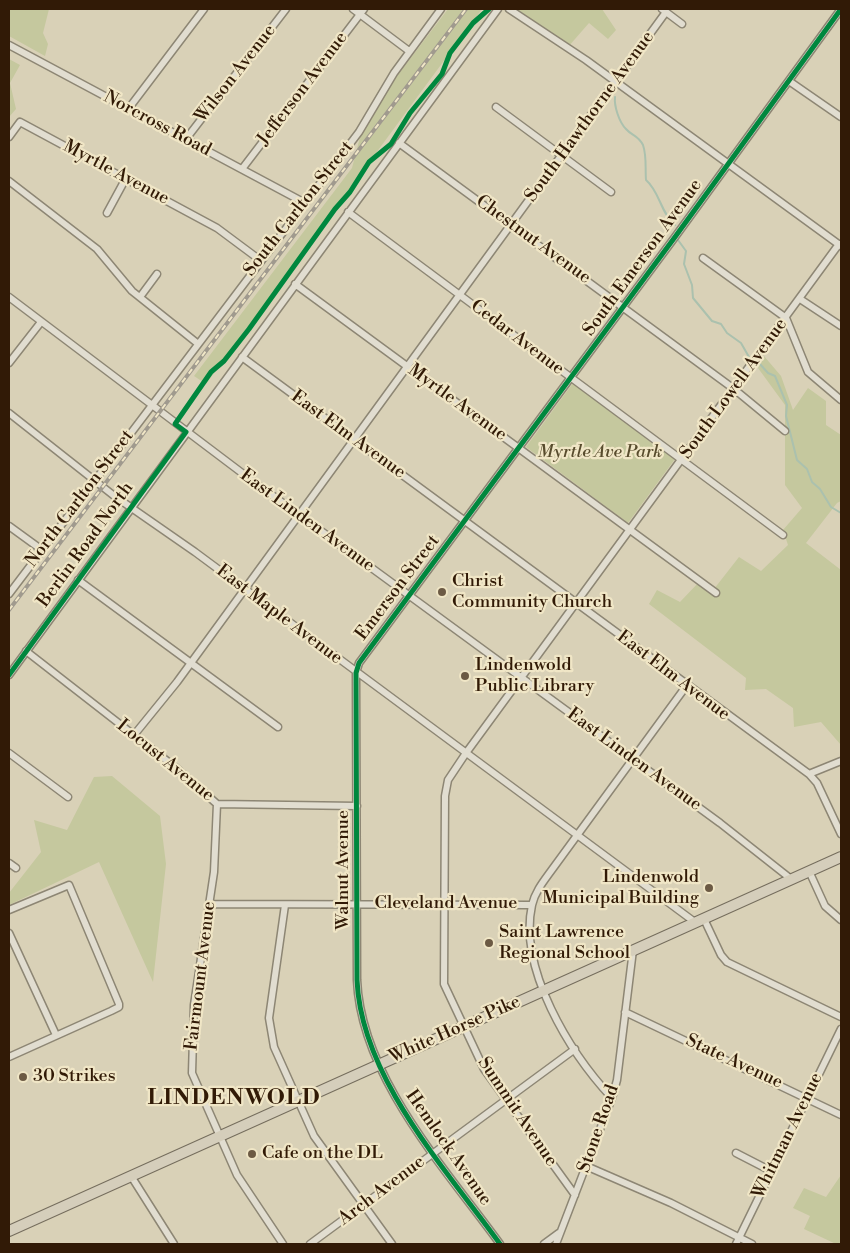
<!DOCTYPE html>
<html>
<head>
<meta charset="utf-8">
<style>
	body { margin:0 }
	#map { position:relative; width:850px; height:1253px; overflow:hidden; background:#d9d1b7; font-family:"Libre Bodoni",serif }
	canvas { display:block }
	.frame { position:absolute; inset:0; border:10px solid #311a06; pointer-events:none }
</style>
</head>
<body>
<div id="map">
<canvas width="850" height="1253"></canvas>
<div class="frame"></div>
</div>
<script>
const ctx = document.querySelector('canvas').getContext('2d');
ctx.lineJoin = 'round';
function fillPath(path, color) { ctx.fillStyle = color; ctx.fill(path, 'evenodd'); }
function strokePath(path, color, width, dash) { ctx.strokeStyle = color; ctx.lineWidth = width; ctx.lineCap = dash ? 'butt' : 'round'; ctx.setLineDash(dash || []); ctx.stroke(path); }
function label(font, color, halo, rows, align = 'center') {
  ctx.font = font + ' "Libre Bodoni",serif'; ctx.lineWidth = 4.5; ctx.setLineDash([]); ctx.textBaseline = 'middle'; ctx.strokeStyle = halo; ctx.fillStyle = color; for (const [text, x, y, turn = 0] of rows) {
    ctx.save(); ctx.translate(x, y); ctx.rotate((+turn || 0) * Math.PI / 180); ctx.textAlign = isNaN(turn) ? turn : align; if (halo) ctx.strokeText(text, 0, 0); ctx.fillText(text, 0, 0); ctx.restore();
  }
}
fillPath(new Path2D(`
	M9 9H49L43 33 48 44 45 56 9 36Z
	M448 9H482L206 384 194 376 352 168 365 118Z
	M514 9H602L616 30 608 39 589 23 568 47Z
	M9 59 20 65 10 83 16 109 9 117Z
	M764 356 781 376 793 410 808 388 826 401V425L841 435V501L837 503 806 543 841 570V745L821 722 794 727 793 708 766 689 745 690 746 678 649 604 657 590 680 602 700 581 714 589 739 557 761 571 788 545 783 530 802 508 785 485V405L758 368Z
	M573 383 675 459 628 523 526 447Z
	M112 776 160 816 166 864 153 982 99 862 9 905V893L41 852 34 820 67 830 94 777Z
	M841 1175V1244H836L804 1229 810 1216 793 1208 804 1188 826 1197Z`), '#c5c89e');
strokePath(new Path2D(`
	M615 97C614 106 619 122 626 129 632 136 638 135 643 145 647 157 645 168 646 180 660 192 660 212 675 225
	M678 240 686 251 684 264 692 285 693 298 712 321 721 324 727 333 741 343 749 357
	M759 363 768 373 775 376 787 405 786 416 797 460 807 469 812 482 820 489 831 507 841 513`), '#abc1ae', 2);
const minor = new Path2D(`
	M353 9 409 51
	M509 9 586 60 841 246
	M662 9 682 24
	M9 45 305 203
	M789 81 841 117
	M496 107 611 192
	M129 108 204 9
	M9 137 20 122 217 228 260 260
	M186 139 286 9
	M399 143 734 389 785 431
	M242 169 364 9
	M9 181 97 249 132 291 197 343
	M348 212 783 535
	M107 213 126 178
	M703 258 786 318 808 372 841 400
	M295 284 716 593
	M9 297 246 476 720 823 791 879
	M140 297 157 274
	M800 299 841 326
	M242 357 809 774 817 783 841 834
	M9 363 41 322
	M9 413 113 495 195 552 696 923
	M9 526 42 550
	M78 580 278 727
	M9 594 359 132 394 73 441 9
	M26 651 175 767 217 804 357 806
	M9 675 498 9
	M134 735 177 682 666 12
	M9 753 68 797
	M809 774 841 761
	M217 804 214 872 194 1005 192 1073 237 1175 283 1244
	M9 863 16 868
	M809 871 825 906 841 920
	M209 904 532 905
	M285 905 269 1018 274 1047 314 1136 392 1244
	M9 910 69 885 119 1004V1007L111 1011 9 1057
	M704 919 721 955 727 962 841 1017
	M9 933 56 1035
	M625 1012 841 1115
	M612 1098C570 1053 518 969 532 905 535 892 543 882 551 871L687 685
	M736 1153 771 1171
	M586 1166 671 1203 752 1244
	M131 1176 174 1244
	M575 1195 484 1069 444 984 445 796 448 780 466 753 839 244
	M310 1244 575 1049
	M500 1244C445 1168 361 1077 357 980L356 673 359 663 675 237 841 9
	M544 1244 559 1233
	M556 1244 612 1098 617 1080 633 950
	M736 1244 841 1029`);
const highway = new Path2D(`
	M9 1231 841 857`);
strokePath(minor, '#8d8674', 9);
strokePath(highway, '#756d5d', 12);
strokePath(minor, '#e1ddd0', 6);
strokePath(highway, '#d5cebb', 10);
const rail = new Path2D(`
	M9 610 466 9`);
strokePath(rail, '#a09a8e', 4);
strokePath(rail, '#f0e6c6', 2, [5.5]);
strokePath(new Path2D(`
	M9 675 186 432 175 424 211 372 224 361 249 329 335 209 350 192 369 162 391 144 410 113 442 74 450 53 473 23 489 9
	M500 1244C445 1168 361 1077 357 980L356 673 359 663 675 237 841 9`), '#00873e', 5);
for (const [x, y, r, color] of [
	[442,592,5,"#6c5a44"],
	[465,676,5,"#6c5a44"],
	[709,888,5,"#6c5a44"],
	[489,943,5,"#6c5a44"],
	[23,1077,5,"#6c5a44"],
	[252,1154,5,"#6c5a44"]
]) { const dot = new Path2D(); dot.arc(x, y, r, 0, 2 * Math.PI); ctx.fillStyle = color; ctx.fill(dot); strokePath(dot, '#f0e6c6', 2); }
label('18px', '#311a06', '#f0e6c6', [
	["Wilson Avenue",236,74,-52],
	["Jefferson Avenue",303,89,-53],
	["South Hawthorne Avenue",590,117,-54],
	["Norcross Road",157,124,28],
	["Myrtle Avenue",116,173,28],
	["South Carlton Street",299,209,-52],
	["Chestnut Avenue",533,240,36],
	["South Emerson Avenue",643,258,-54],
	["Cedar Avenue",517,338,37],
	["South Lowell Avenue",734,389,-54],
	["Myrtle Avenue",457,403,36],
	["East Elm Avenue",348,435,36],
	["North Carlton Street",80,499,-53],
	["East Linden Avenue",307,521,36],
	["Berlin Road North",86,545,-54],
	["Emerson Street",398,588,-53],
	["East Maple Avenue",279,615,37],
	["East Elm Avenue",673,676,37],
	["East Linden Avenue",634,760,36],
	["Locust Avenue",165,761,39],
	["Walnut Avenue",344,870,-90],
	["Cleveland Avenue",446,904],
	["Fairmount Avenue",201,976,-83],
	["White Horse Pike",455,1030,-24],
	["State Avenue",734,1062,25],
	["Summit Avenue",517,1112,56],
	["Stone Road",599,1129,-71],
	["Whitman Avenue",788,1136,-64],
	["Hemlock Avenue",448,1148,55],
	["Arch Avenue",382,1191,-37]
]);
label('italic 18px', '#584c2d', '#f0e6c6', [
	["Myrtle Ave Park",600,453]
]);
label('18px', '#311a06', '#f0e6c6', [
	["Christ",452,582],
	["Community Church",452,603],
	["Lindenwold",475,666],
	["Public Library",475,687],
	["Lindenwold",699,878,"right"],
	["Municipal Building",699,899,"right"],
	["Saint Lawrence",499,933],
	["Regional School",499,954],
	["30 Strikes",33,1077],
	["Cafe on the DL",262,1154]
], 'left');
ctx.letterSpacing = '1px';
label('bold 22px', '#311a06', '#f0e6c6', [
	["LINDENWOLD",234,1099]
]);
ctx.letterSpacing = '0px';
</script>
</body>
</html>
